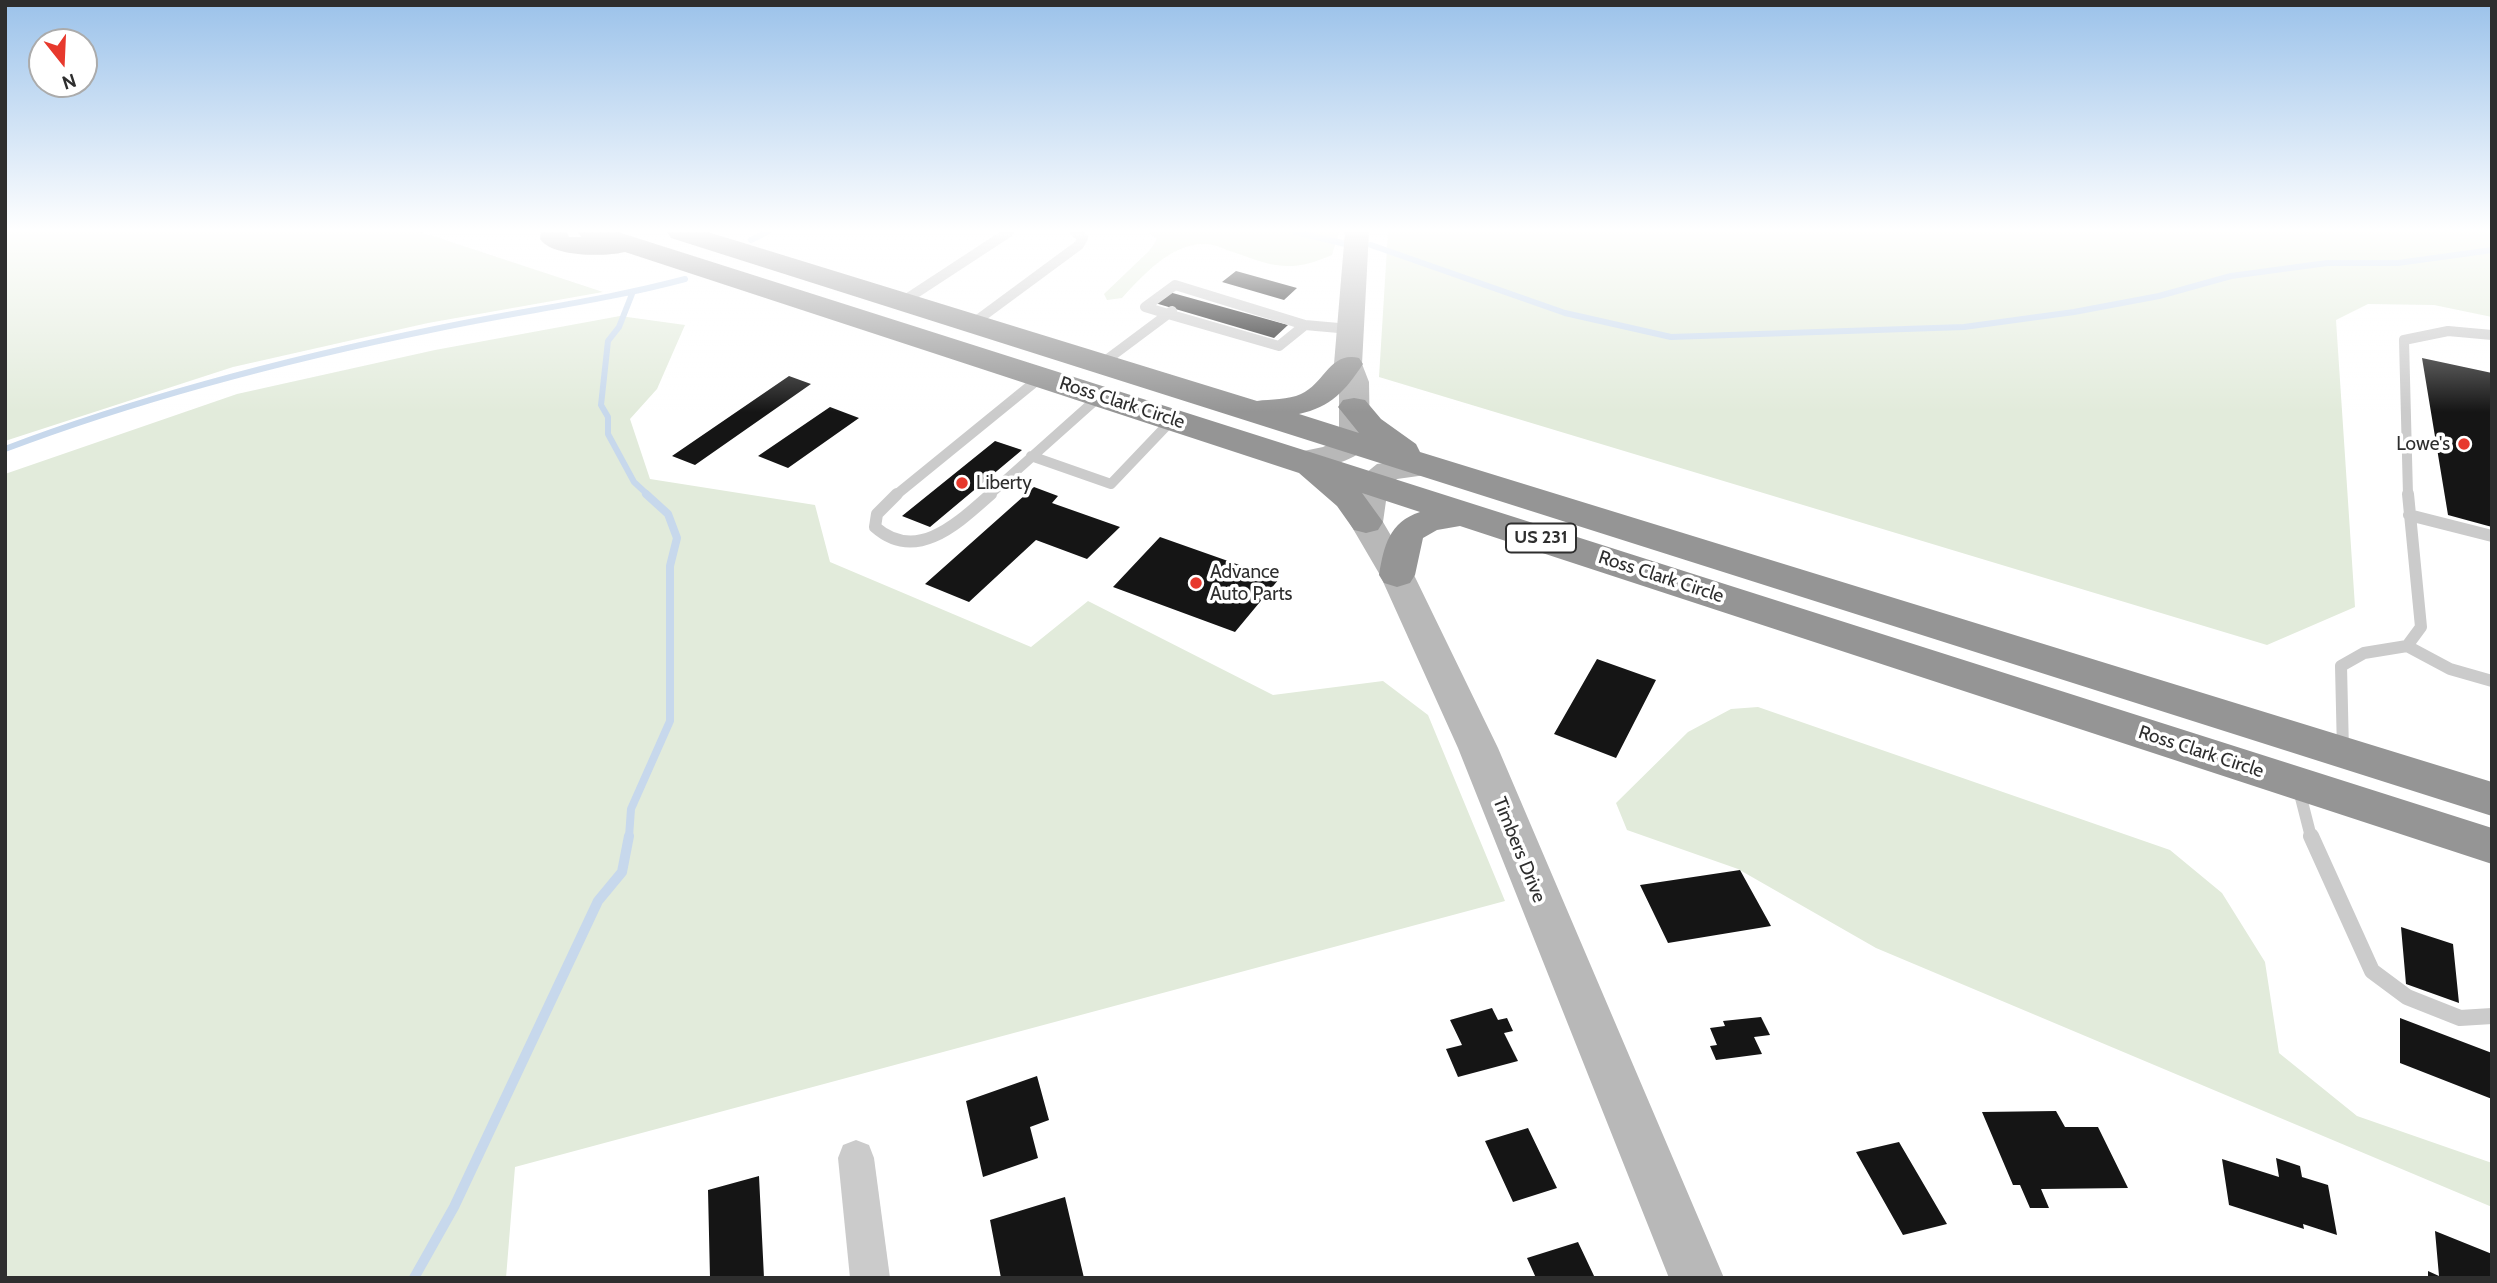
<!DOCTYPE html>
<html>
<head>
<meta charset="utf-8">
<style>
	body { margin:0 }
	#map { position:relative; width:2497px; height:1283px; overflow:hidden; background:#fff; font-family:Cabin,sans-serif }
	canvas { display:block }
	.frame { position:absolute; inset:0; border:7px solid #2e2e2e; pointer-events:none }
	.north { position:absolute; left:28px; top:28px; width:70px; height:70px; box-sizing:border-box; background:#fff; border:2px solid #ababab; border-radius:50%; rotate:162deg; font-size:19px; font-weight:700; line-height:28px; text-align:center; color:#2e2e2e }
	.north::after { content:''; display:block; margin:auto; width:24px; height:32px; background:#e7392d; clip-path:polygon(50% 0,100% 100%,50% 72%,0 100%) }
</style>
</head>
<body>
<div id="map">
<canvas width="2497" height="1283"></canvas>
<div class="frame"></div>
<div class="north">N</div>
</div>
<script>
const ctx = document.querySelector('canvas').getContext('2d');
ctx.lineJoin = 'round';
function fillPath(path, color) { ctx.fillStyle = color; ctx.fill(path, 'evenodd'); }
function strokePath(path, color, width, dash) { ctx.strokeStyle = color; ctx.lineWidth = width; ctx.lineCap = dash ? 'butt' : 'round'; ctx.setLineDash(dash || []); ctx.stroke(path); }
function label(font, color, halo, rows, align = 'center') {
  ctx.font = font + ' Cabin,sans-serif'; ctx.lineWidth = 7; ctx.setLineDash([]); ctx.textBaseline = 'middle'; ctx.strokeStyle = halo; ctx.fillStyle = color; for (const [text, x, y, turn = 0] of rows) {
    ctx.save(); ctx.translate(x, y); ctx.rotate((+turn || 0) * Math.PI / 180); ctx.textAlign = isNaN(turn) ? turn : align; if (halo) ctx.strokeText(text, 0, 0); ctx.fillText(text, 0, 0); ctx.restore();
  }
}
fillPath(new Path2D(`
	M5 232H421L603 292 428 323 233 367 5 441Z
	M1148 232H1339L1332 255C1290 273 1275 267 1233 252 1225 250 1215 244 1207 244 1172 242 1143 275 1122 298L1107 300 1104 294 1150 250 1157 239Z
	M1388 232H2492V317L2434 305 2368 304 2336 320 2355 607 2267 645 1379 377Z
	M620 316 685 325 657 389 630 419 650 479 815 505 830 562 1031 647 1088 601 1273 695 1383 681 1428 715 1505 901 515 1167 506 1278H5V474L237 394 435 350Z
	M1758 707 2170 850 2222 893 2265 962 2279 1053 2357 1116 2492 1163V1207L1876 948 1738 869 1627 830 1616 803 1688 732 1731 709Z`), '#e2ebdb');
strokePath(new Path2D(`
	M1295 232 1350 245
	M751 240 767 232
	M1371 245 1565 313 1671 337 1964 327 2074 312 2159 296 2231 276 2327 263H2398L2492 250
	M632 294 619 327 608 341 601 405 608 417V434L634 482 648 495
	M5 449C145 396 288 359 435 329 518 311 603 301 685 279`), '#c7d8ec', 6);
strokePath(new Path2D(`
	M629 837 631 809 670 721V566L677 538 668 514 646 494`), '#c7d8ec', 8);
strokePath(new Path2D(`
	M414 1278 454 1207 598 901 622 872 629 836`), '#c7d8ec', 10);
fillPath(new Path2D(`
	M1236 271 1297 288 1284 300 1222 282Z
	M1169 292 1288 325 1274 338 1155 303Z
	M2422 358 2492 373V527L2448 515Z
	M789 376 811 384 695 465 672 456Z
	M830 407 859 418 788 468 758 456Z
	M995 441 1022 450 930 527 902 516Z
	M1034 487 1058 496 1052 503 1120 527 1087 559 1036 540 969 602 925 584Z
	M1160 537 1279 579 1235 632 1113 587Z
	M1597 659 1656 680 1616 758 1554 734Z
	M1740 870 1771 926 1668 943 1640 885Z
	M2401 927 2453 944 2459 1003 2406 984Z
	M1492 1008 1498 1020 1507 1018 1513 1031 1504 1033 1518 1061 1458 1077 1446 1049 1462 1045 1450 1020Z
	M1761 1017 1770 1035 1754 1037 1762 1054 1716 1060 1710 1046 1717 1045 1710 1028 1725 1026 1723 1021Z
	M2400 1018 2492 1053V1099L2400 1063Z
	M1037 1076 1049 1120 1030 1127 1038 1158 983 1177 966 1101Z
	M2056 1111 2065 1127H2098L2128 1188 2041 1189 2049 1208H2030L2020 1185H2013L1982 1112Z
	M1528 1128 1557 1188 1513 1202 1485 1141Z
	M1899 1142 1947 1224 1903 1235 1856 1152Z
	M2276 1158 2300 1166 2302 1177 2328 1185 2337 1235 2303 1224 2304 1229 2229 1205 2222 1159 2279 1177Z
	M759 1176 764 1278H710L708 1190Z
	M1065 1197 1084 1278H1001L990 1220Z
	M2435 1231 2492 1254V1278H2428V1271L2439 1276Z
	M1578 1242 1595 1278H1536L1527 1258Z`), '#151515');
strokePath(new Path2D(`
	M902 302 1009 232
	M1172 311 1168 314 1145 307 1175 285 1305 325
	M972 324 1079 245 1083 238 1075 232
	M1101 364 1168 314 1279 346 1305 325 1350 329
	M1031 456 1111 484 1172 420
	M896 495 1041 377
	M989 495 1100 396
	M2408 495 2404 340 2448 331 2492 335`), '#cbcbcb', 10);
strokePath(new Path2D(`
	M897 494 877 514 875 527C917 564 959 522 991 494
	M2409 515 2492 536
	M2407 646 2450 669 2492 681
	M2343 751 2341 666 2364 653 2407 646 2421 627 2408 494
	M2298 786 2311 837`), '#cbcbcb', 12);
strokePath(new Path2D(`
	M2311 836 2372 971 2407 997 2460 1018 2492 1016`), '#cbcbcb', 16);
fillPath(new Path2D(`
	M856 1140 869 1145 874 1158 890 1278H850L838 1158 843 1145Z`), '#cbcbcb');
fillPath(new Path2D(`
	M1345 232H1369L1362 364 1369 382 1370 443C1356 463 1312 473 1289 468L1284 461 1289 454 1323 447 1339 439V382L1334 364Z
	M1429 456 1440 459 1445 466 1440 473 1397 479 1388 487 1383 522 1414 575 1498 748 1724 1278H1669L1458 748 1380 575 1349 522 1356 484 1361 477 1377 464Z`), '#b8b8b8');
fillPath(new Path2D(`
	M541 232H567L569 237H581L578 232H618L2492 828V864L1460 526 1437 530 1423 538 1415 575 1410 583 1397 587 1384 583 1379 575C1384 546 1389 522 1420 512L1362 493 1383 522 1378 530 1366 533 1354 530 1337 506 1299 473 625 252C604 257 552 257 540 239Z
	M667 232H708L1257 401C1271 399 1288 400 1301 394 1325 383 1330 351 1359 358L1363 364C1345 391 1331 407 1299 414L1359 433 1338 407 1343 400 1354 398 1365 400 1381 419 1416 444 1420 452 2492 782V816L671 238Z`), '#959595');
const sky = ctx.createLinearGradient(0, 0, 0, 412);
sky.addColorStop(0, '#9bc2ea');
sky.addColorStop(0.56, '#fff');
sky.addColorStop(1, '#ffffff00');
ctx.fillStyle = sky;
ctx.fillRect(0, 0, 2497, 412);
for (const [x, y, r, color] of [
	[2464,444,7,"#e7392d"],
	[962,483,7,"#e7392d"],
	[1196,583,7,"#e7392d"]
]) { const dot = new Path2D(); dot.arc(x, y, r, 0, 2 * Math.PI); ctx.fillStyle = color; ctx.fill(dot); strokePath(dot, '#fff', 2.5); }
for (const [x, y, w] of [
	[1541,538,70]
]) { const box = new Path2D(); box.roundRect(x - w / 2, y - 14.5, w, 29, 5); ctx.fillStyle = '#fff'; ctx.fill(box); strokePath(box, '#2e2e2e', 2); }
label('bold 18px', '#2e2e2e', null, [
	["US 231",1541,538]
]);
label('19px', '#2e2e2e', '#fff', [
	["Ross Clark Circle",1122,403,18],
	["Ross Clark Circle",1661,577,18],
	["Ross Clark Circle",2201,752,18],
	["Timbers Drive",1519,850,68]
]);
label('19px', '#2e2e2e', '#fff', [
	["Lowe's",2450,444,"right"],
	["Liberty",976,483],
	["Advance",1210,572],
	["Auto Parts",1210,594]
], 'left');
</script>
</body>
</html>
